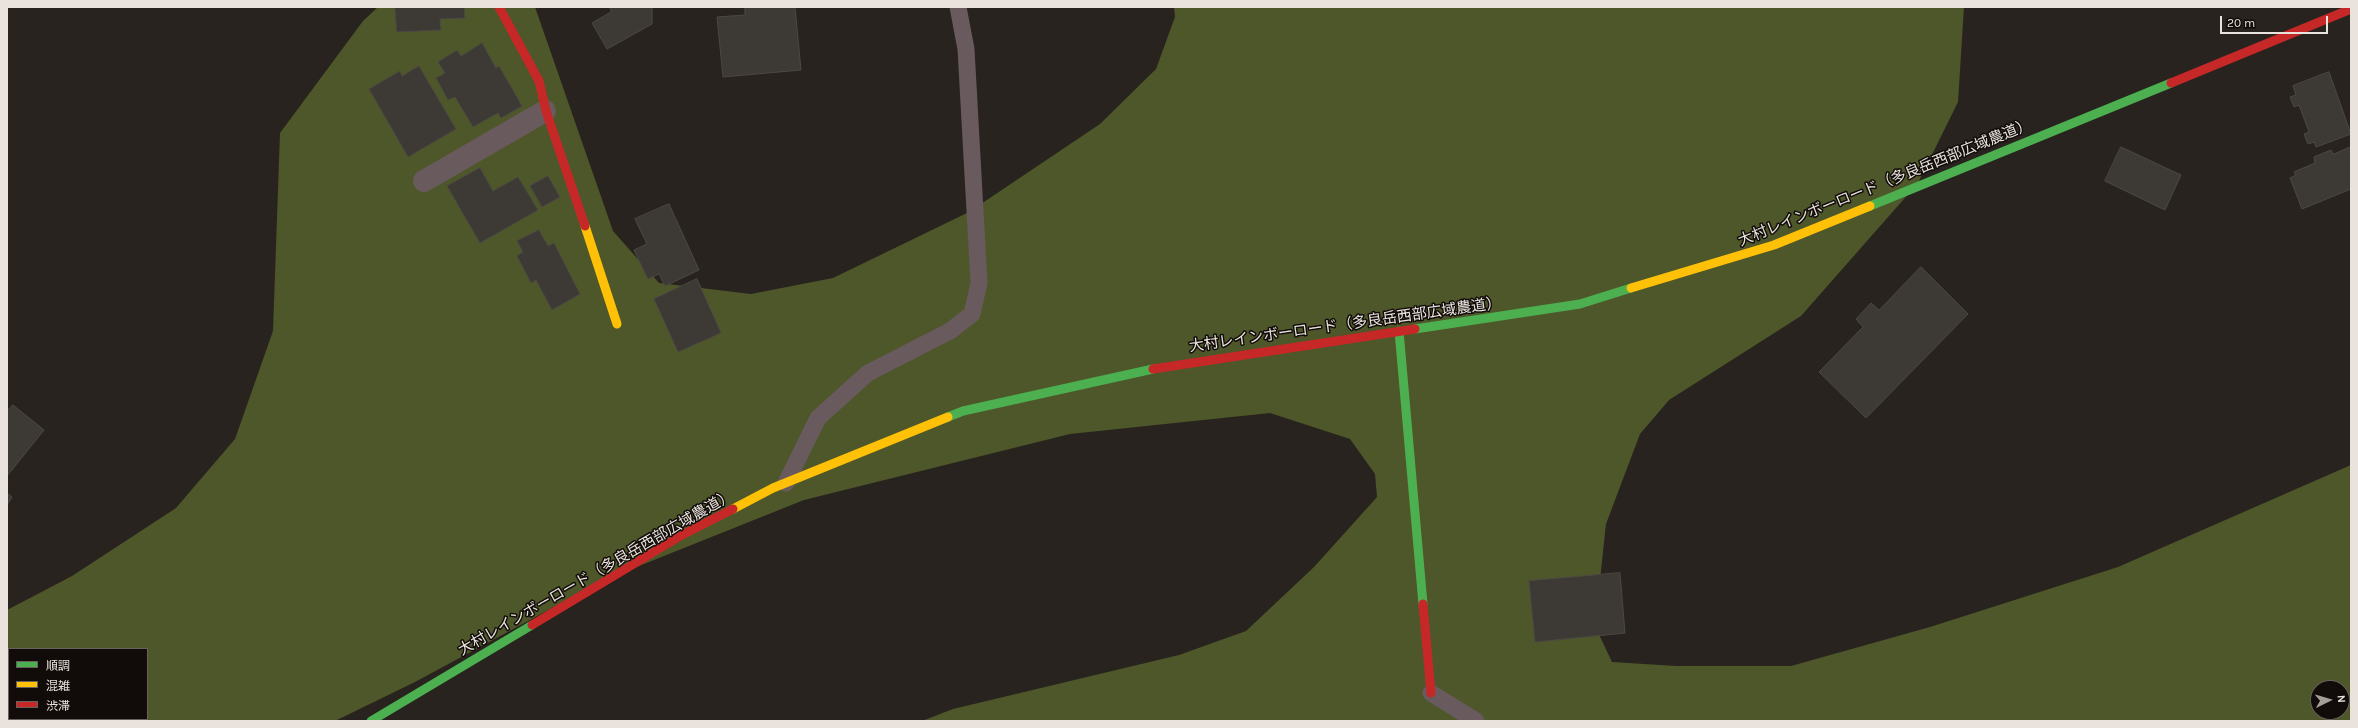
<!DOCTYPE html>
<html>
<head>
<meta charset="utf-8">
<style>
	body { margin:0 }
	#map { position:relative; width:2358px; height:728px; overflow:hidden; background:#28231e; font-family:Karla,"Noto Sans JP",sans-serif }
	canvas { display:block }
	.frame { position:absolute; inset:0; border:8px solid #e9e2dd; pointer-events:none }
	.legend { position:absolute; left:8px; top:648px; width:140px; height:72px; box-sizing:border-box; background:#110c09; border:1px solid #67625e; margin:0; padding:5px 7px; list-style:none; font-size:12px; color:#e9e2dd }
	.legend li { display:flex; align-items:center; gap:8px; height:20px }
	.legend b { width:20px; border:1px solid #67625e }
	.north { position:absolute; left:2310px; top:680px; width:40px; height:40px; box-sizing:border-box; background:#110c09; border:1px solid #67625e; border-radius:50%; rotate:85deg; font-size:11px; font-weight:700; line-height:16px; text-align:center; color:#e9e2dd }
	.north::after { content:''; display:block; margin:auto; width:14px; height:18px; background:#a59f9a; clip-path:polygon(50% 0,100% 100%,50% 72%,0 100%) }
	.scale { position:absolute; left:2220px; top:16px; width:108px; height:18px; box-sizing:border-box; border:2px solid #e9e2dd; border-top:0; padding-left:5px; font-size:12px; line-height:14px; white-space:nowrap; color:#e9e2dd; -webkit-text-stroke:3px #110c09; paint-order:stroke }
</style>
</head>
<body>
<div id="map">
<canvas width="2358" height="728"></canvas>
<div class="frame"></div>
<ul class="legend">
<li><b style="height:5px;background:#4caf50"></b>順調</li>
<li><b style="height:5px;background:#ffc107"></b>混雑</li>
<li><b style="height:5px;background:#c62828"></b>渋滞</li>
</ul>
<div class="north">N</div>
<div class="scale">20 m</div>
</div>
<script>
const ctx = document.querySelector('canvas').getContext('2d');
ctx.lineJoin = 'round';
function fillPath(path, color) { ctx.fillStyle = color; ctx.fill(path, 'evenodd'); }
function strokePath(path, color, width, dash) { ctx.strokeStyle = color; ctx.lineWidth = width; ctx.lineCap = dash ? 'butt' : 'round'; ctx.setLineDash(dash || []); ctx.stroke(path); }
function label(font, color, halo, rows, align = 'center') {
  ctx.font = font + ' Karla,"Noto Sans JP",sans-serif'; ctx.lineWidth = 3; ctx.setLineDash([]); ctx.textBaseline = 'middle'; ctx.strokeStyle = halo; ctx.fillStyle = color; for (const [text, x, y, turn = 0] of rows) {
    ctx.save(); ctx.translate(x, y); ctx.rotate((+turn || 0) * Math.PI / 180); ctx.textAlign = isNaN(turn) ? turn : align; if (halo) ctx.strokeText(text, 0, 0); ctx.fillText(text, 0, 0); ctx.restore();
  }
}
fillPath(new Path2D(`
	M378 7H535L613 231 659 283 751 294 833 278 969 212 1100 124 1156 69 1175 17 1174 7H1964L1958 102 1918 183 1801 316 1669 400 1640 434 1606 524 1595 626 1612 662 1676 666H1791L1930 627 2118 567 2351 465V721H922L953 709 1179 655 1246 631 1314 567 1377 497 1375 474 1350 439 1270 413 1070 434 804 500 604 580 415 682 335 721H7V610L72 576 176 508 235 439 273 331 280 133 363 21ZM9 649H147V719H9ZM2318 688H2342V712H2318Z`), '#4e572a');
const building = new Path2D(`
	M395 7H464L465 18 440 19 441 30 397 32Z
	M610 7H652V24L607 49 592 23 611 12Z
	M759 7H795L801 70 723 77 717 17 745 15V8Z
	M482 43 496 68 499 66 522 106 501 118 498 113 473 127 455 97 448 100 436 78 445 73 438 62 457 50 461 56Z
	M419 66 456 129 408 157 369 89 400 71 402 76Z
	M2329 72 2351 134 2316 147 2314 142 2308 144 2304 134 2309 132 2299 105 2294 107 2290 97 2296 95 2293 86Z
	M2121 147 2181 175 2165 210 2105 181Z
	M2351 147V189L2302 209 2290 178 2296 175 2294 172 2315 163 2314 157 2331 150 2333 154Z
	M480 168 493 191 518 177 538 210 480 243 447 186Z
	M548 176 560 197 542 207 530 186Z
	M669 204 699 270 665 286 659 274 648 279 634 250 647 244 635 219Z
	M539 230 548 246 554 243 580 294 552 310 536 280 531 283 517 256 523 252 517 241Z
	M1921 267 1968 314 1866 418 1819 372 1863 327 1856 319 1871 303 1879 310Z
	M697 279 721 333 678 352 654 299Z
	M13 405 44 430 7 476V412Z
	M7 493 12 497 7 505Z
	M1620 573 1625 633 1535 642 1529 581Z`);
fillPath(building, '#3d3935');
strokePath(building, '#4c4844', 1);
strokePath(new Path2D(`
	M786 483 818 418 868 373 950 331 972 314 979 283 966 49 958 7
	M1431 693 1476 721`), '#695a5e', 17);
strokePath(new Path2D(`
	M424 181 545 111`), '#695a5e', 22);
strokePath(new Path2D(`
	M1870 206 2171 83
	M1415 329 1580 304 1631 288
	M1399 331 1423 604
	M948 417 963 411 1153 369
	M371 721 532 625`), '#4caf50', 9);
strokePath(new Path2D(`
	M585 226 617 324
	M1631 288 1774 245 1870 206
	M733 509 773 488 948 417`), '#ffc107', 9);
strokePath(new Path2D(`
	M499 7 539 81 546 111 585 226
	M2171 83 2351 9
	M1153 369 1415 329
	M1423 604 1431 693
	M532 625 682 535 733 509`), '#c62828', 9);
label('15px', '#e9e2dd', '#110c09', [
	["大村レインボーロード（多良岳西部広域農道）",1885,183,-22],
	["大村レインボーロード（多良岳西部広域農道）",1345,325,-8],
	["大村レインボーロード（多良岳西部広域農道）",596,573,-30]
]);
</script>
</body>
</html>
